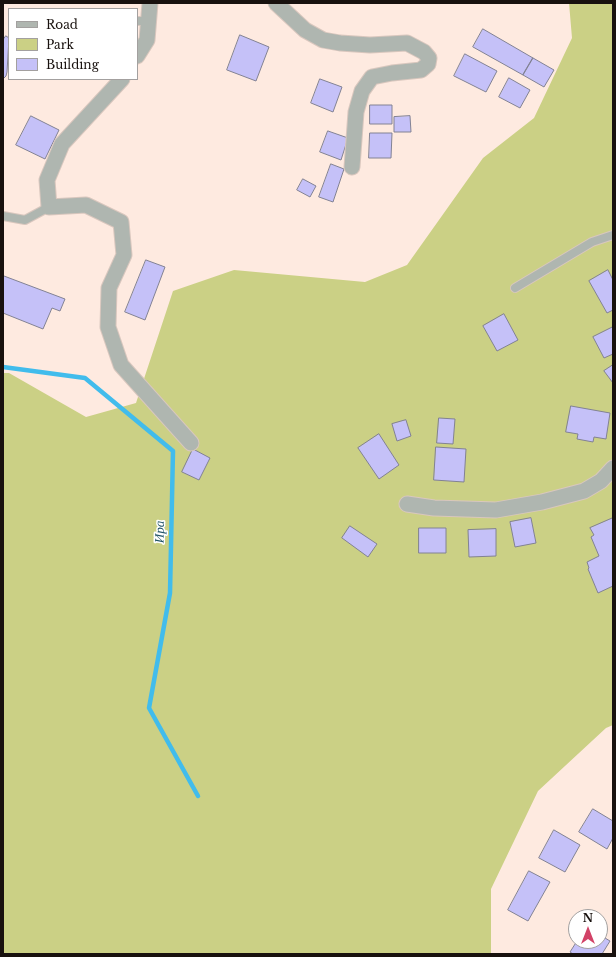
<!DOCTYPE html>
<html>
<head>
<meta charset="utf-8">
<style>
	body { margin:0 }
	#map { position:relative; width:616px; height:957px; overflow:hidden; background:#feeae0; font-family:"Libre Baskerville",serif }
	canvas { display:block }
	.frame { position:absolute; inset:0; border:4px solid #18110e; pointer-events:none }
	.legend { position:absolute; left:8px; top:8px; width:130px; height:72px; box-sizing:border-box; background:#fff; border:1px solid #a3a09f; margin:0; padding:5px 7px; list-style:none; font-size:12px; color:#18110e }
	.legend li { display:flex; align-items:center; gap:8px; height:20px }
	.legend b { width:20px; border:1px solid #a3a09f }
	.north { position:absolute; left:568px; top:909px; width:40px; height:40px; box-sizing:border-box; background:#fff; border:1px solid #a3a09f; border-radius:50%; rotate:0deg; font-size:11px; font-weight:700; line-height:16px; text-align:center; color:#18110e }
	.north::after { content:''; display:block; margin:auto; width:14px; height:18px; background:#d24267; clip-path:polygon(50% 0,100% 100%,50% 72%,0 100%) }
</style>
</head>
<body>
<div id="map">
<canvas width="616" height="957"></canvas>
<div class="frame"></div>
<ul class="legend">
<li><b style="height:5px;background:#afb6b0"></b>Road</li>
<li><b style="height:11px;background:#cbd085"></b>Park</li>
<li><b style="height:11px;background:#c5c1f8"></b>Building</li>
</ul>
<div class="north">N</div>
</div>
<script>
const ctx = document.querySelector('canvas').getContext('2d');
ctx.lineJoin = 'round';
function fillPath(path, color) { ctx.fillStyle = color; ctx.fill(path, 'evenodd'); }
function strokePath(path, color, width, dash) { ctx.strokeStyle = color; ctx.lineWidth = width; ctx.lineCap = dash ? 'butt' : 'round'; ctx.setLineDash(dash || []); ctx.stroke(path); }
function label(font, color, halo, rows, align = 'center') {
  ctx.font = font + ' "Libre Baskerville",serif'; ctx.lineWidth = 3; ctx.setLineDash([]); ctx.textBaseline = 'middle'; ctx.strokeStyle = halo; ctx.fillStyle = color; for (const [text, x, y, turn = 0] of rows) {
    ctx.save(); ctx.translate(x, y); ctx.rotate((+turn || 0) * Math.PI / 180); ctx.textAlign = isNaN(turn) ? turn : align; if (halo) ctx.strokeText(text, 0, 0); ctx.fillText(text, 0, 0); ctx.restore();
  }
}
fillPath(new Path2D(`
	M569 3H613V725L606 728 538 791 491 889V954H3V373H9L86 417 136 403 173 291 234 270 365 282 407 265 483 158 534 118 572 38Z`), '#cbd085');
strokePath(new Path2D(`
	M3 367 85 378 173 451 170 593 149 708 198 796`), '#41bcec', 4.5);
const building = new Path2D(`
	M483 29 533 58 523 75 473 47Z
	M240 35 269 47 256 81 227 70Z
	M6 36 9 38 7 72 6 76 3 79V40Z
	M465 54 497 71 486 92 454 76Z
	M533 58 554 70 544 87 523 75Z
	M509 78 530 90 520 108 499 97Z
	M320 79 342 87 333 112 311 103Z
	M370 105H392V124H370Z
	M31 116 59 130 45 159 16 145Z
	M410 116 411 132H394V117Z
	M328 131 348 138 341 160 320 152Z
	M370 133H392L391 158H369Z
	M331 164 344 169 333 202 319 197Z
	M303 179 316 186 310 197 297 190Z
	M146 260 165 267 145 320 125 312Z
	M608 270 613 280V310L607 313 589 281Z
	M4 276 65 299 60 311 52 308 43 329 3 313V279Z
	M504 314 518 340 497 351 483 326Z
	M613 327V354L604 358 593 337Z
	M613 365V383L604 371Z
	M571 406 610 413 606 439 594 437 593 442 577 439 578 434 566 432Z
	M439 418 455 419 453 444 437 443Z
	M406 420 411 436 397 441 392 424Z
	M379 434 399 465 379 479 358 448Z
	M436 447 466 449 464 482 434 480Z
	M193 449 210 458 199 480 182 472Z
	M531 518 536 543 515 547 510 522Z
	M613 518V586L598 593 588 569 589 568 587 562 599 556 591 537 594 535 590 528Z
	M350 526 377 544 368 557 342 538Z
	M419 528H446V553H419Z
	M496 529V556L469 557 468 530Z
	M593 809 613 821V838L607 849 579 832Z
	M554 830 580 845 565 872 539 858Z
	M529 871 550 882 528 921 508 910Z
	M600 935 610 941 602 954H573L570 952 577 941H600Z`);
fillPath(building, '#c5c1f8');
strokePath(building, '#828293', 1);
const lane = new Path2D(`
	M137 21H149
	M3 216 25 220 49 207
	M515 288 592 242 613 235`);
const street = new Path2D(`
	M276 3 305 30 323 40 340 43 370 45 407 43 424 52 429 58 428 64 421 70 392 73 372 77 362 91 356 112 352 167
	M137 56 147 40 150 3
	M122 79 62 144 47 180 49 207 86 205 121 222 124 255 109 288 108 327 121 365 191 443
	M407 504 434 508 496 510 542 502 584 491 601 481 613 468`);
strokePath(lane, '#d9c7be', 10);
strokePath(street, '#d9c7be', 17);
strokePath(lane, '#afb6b0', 8);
strokePath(street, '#afb6b0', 15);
label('italic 13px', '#215367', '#fff', [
	["Ира",160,532,-89]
]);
</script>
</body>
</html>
